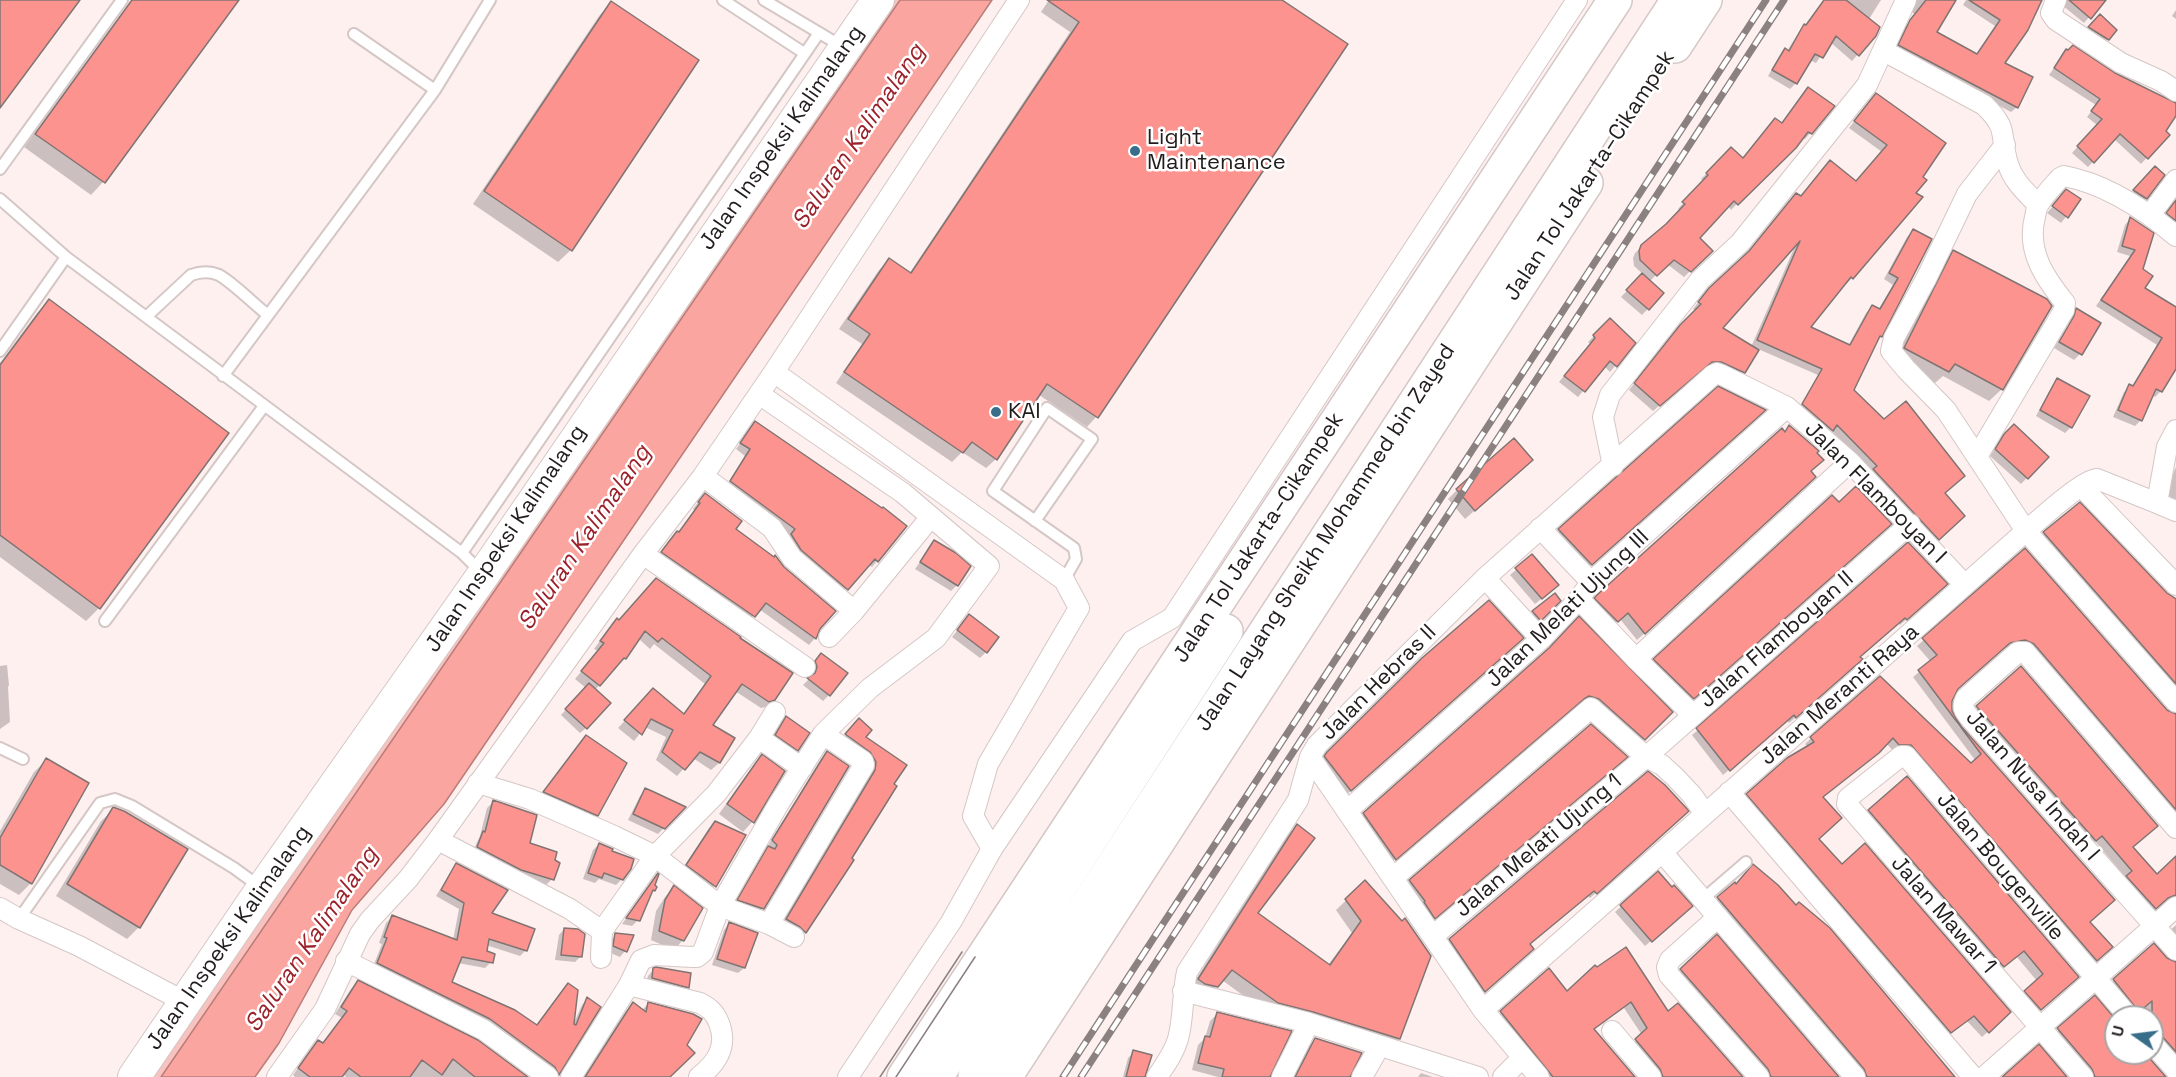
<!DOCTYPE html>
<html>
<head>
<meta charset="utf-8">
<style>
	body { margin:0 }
	#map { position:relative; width:2176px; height:1077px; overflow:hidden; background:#fef0ef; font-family:"Space Grotesk",sans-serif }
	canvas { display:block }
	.north { position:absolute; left:2104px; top:1005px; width:60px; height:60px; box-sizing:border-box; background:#fff; border:2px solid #a7a5a5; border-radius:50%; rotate:284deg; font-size:16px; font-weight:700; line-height:24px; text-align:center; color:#221d1d }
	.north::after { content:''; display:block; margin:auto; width:21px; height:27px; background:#386e8a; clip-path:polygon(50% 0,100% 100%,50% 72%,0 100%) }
</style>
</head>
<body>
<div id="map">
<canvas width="2176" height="1077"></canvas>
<div class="north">U</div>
</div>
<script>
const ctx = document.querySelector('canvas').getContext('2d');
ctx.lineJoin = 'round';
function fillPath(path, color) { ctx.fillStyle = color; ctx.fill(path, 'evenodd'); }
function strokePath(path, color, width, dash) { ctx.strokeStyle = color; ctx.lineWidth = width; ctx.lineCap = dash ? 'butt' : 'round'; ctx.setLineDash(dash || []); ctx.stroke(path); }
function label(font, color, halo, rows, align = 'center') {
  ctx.font = font + ' "Space Grotesk",sans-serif'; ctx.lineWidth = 5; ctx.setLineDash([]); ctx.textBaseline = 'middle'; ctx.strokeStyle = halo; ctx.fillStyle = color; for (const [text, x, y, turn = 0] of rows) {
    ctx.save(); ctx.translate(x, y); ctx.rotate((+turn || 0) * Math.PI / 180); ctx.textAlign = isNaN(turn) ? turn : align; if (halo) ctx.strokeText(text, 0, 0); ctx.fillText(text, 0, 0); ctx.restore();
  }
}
fillPath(new Path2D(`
	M877 0H900L161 1077H134Z`), '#f8c2be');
const water = new Path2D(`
	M900 0H992L444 804 352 910 279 1043 255 1077H161Z`);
fillPath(water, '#faa5a0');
strokePath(water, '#b97c79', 1.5);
fillPath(new Path2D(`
	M131 0H237L103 182 91 195 24 147Z
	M1049 0H1280L1346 45 1096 417 1087 427 1039 395 996 459 986 468 962 452 952 462 836 383 862 344 839 329 879 270 889 260 909 274 1070 32 1041 12Z
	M1824 0H1881L1869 19 1875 35 1852 61 1830 42 1816 63 1810 60 1796 83 1790 89 1768 76 1780 56 1785 50 1787 51 1799 32 1805 26Z
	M1911 0H1954L1935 33 1976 56 1995 26 1963 5 1966 0H2042L2003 64 2017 107 2011 112 1894 51 1905 27 1915 14 1911 12 1913 6Z
	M2061 0H2104L2084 23 2062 5Z
	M611 3 571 250 558 262 473 204 599 16Z
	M2176 10V19L2172 16Z
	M2094 22 2115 30 2102 45 2084 34Z
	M2066 51 2176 104V114L2164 131 2168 135 2141 164 2114 139 2088 167 2072 153 2097 125 2087 117 2096 105 2049 75Z
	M1870 101 1944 144 1852 278 1846 284 1844 282 1809 327 1848 346 1866 313 1872 307 1878 310 1893 285 1884 279 1907 237 1913 231 1881 336 1877 340 1853 391 1963 515 1932 545 1872 473 1831 430 1826 436 1797 411 1818 375 1758 349 1737 378 1715 367 1704 368 1653 411 1629 390 1674 333 1696 311 1693 309 1703 296 1745 257 1800 198 1830 162 1856 182 1882 152 1849 128ZM1796 244 1751 347 1721 328Z
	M1832 107 1805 139 1802 137 1731 210 1728 206 1698 238 1711 251 1684 277 1667 264 1649 282 1662 294 1642 315 1621 297 1643 274 1634 266 1633 258 1635 253 1680 211 1678 209 1703 181 1701 179 1731 149 1742 160 1781 125Z
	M2155 168 2146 198 2140 204 2128 197Z
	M2061 197 2079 200 2061 223 2047 213Z
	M2176 201V232L2162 220Z
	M2130 219 2143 289 2176 309V366L2161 391 2155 397 2152 395 2141 420 2135 426 2113 417 2124 392 2130 386 2132 387 2157 345 2096 306 2130 256 2117 252 2125 225Z
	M1954 252 2002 389 1989 401 1943 376 1935 383 1893 361 1941 264Z
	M49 301 227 433 99 608 86 621 0 557V363L37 313Z
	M2077 310 2099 324 2080 354 2074 360 2054 348 2069 324 2071 316Z
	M1610 320 1634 343 1610 372 1604 366 1578 397 1559 382 1590 344 1588 342Z
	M2058 380 2071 427 2065 433 2036 416 2052 386Z
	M1718 388 1758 415 1585 570 1553 536Z
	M755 423 877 561 872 567 868 564 841 594 786 541 790 536 725 488 745 456 736 449Z
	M2014 426 2047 457 2021 484 1990 456 1999 442Z
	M1789 427 1809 472 1807 484 1637 640 1620 619 1610 628 1589 606Z
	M2176 467V506L2165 502 2169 483Z
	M1522 469 1465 519 1448 499 1457 490Z
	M699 501 734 530 819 628 815 638 809 645 759 609 747 623 656 559 670 539 678 534 695 511 693 509Z
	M1839 504 1884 530 1687 704 1649 666Z
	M2079 504 2166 595 2176 601V697L2038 539Z
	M934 542 957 585 951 591 915 569Z
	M2025 550 2166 711 2176 714V822L2011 646 2002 649 1954 693 1950 708 1957 724 2113 900 2088 922 2105 953 2090 966 1886 743 1821 798 1817 839 1841 867 2003 1018 1982 1037 1967 1021 1945 1038 1741 801 1808 747 1805 744 1811 738 1880 678 1970 765 1975 760 1913 677 1931 662 1917 646Z
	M1532 556 1551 591 1535 604 1510 575Z
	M649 587 774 699 766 707 761 708 735 691 711 725 733 739 719 763 711 770 693 758 677 776 656 760 666 737 645 727 634 741 618 728 646 698 683 715 705 684 654 644 650 649 639 639 625 658 595 690 586 728 580 733 561 715 586 688 575 679 598 651 594 649 610 627 617 620 619 621Z
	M1940 590 1900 625 1898 623 1859 657 1855 665 1789 723 1787 720 1723 775 1692 735 1698 730Z
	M1554 595 1559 601 1534 626 1527 618Z
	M969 616 986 652 980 658 952 637Z
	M1516 644 1345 796 1321 760 1423 659Z
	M1548 651 1671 712 1638 744 1592 704 1582 702 1576 704 1389 864 1358 820Z
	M816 660 829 695 823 701 803 685 810 678V668Z
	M7 665 9 685 8 687 10 722 0 729V666Z
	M2021 668 2131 848 2157 876 2176 858V904L2167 901 2149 914 2121 883 2126 878 2095 841 2089 847 1971 714Z
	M786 718 797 750 791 756 770 741Z
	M1591 726 1620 762 1428 923 1404 887Z
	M851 729 904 766 850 859 852 861 805 932 796 940 779 928 866 781 868 771 838 743Z
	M580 743 597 815 591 821 539 798Z
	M827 753 763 908 757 914 733 906 763 854 768 848 767 847 821 759Z
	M762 756 783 771 752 822 743 832 719 814 753 766Z
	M46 760 31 883 19 895 0 884V831L34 772Z
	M646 790 683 808 658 834 628 820 640 796Z
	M493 802 529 844 552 879 546 885 515 875 472 853 480 836 487 808Z
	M114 809 139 927 127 939 56 896 101 821Z
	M1869 811 2071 983 2034 1016 2019 998 2037 981 2016 956 1997 972 1863 817Z
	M1681 817 1590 898 1587 895 1529 945 1526 955 1479 997 1444 946 1450 940Z
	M715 822 744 836 714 886 709 892 681 871 709 828Z
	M1297 826 1256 913 1328 965 1352 933 1336 910 1365 882 1430 956 1399 1039 1388 1049 1267 1013 1222 980 1206 997 1189 990 1287 836Z
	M599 844 622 879 616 885 599 879 595 883 583 879 593 850Z
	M457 865 490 914 526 950 520 956 486 945 485 952 491 962 485 968 458 963 450 983 536 1026 568 985 573 1025 582 1005 587 999 599 1008 555 1077 372 969 382 944 379 943 386 923 392 917 453 940 459 909 436 896 451 871Z
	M1658 873 1685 912 1645 946 1615 912Z
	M657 876 653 886 654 890 649 895 638 920 632 926 622 924Z
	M1735 884 1941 1077H1859L1711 905Z
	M674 887 683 940 674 950 651 940 656 911 665 897Z
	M729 924 744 968 738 973 712 965 724 930Z
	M2176 925V947L2166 934Z
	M564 929 581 956 575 962 555 960 559 935Z
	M616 935 625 951 620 957 608 952 610 941Z
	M1717 936 1837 1077H1763L1675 977Z
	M2154 945 2171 963H2176V1067L2152 1040V1017H2133L2107 987Z
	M1595 967 1668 1013 1741 1077H1654L1629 1047 1642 1035 1624 1008 1593 1030 1633 1077H1543L1494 1019 1549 970 1567 993Z
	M654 969 687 987 681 993 646 984 648 976Z
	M358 982 525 1077H346L343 1074 341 1077H295L293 1075 312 1048 318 1042 322 1044 342 1018 335 1014 351 989Z
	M2094 997 2116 1022V1053H2144L2164 1077H2087L2052 1036Z
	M633 1004 642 1010 648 1004 668 1077H583L626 1011Z
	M1217 1014 1270 1077H1218L1192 1070 1198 1045 1205 1038 1210 1021Z
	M1316 1039 1349 1077H1293L1308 1047Z
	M1134 1052 1144 1077H1123L1128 1058Z
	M1421 1073 1433 1077H1418Z`), '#0003');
const building = new Path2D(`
	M0 0H80L0 108Z
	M132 0H239L105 183 35 134Z
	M1047 0H1282L1348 44 1098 418 1047 384 997 460 972 442 963 453 844 372 870 334 848 319 889 258 911 273 1079 22Z
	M1824 0H1846L1880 27 1876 36 1859 56 1836 36 1823 58 1815 54 1797 84 1772 70 1785 48 1789 51 1804 24 1806 25Z
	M1926 0H1956L1937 32 1977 54 2000 20 1969 0H2042L2028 30 2005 63 2033 77 2018 108 1898 45 1910 20Z
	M2069 0H2106L2091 19Z
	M611 1 699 60 572 251 484 191Z
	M2100 14 2117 30 2109 40 2088 27Z
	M2073 45 2115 73 2176 103V116L2166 131 2170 135 2148 159 2120 134 2094 163 2077 146 2102 119 2091 111 2100 99 2054 68 2066 49 2068 50Z
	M1808 87 1835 106 1812 134 1808 132 1796 148 1738 205 1734 201 1700 238 1713 251 1691 272 1674 260 1657 276 1640 260 1639 251 1641 245 1666 224 1685 204 1682 202 1708 175 1706 173 1731 147 1743 158 1775 118 1782 123Z
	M1876 93 1946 143 1923 177 1927 180 1916 193 1923 197 1853 279 1851 277 1811 327 1850 345 1872 305 1880 309 1898 278 1889 273 1913 229 1932 239 1882 337 1880 336 1854 390 1884 419 1906 401 1965 476 1945 493 1965 516 1939 540 1873 469 1877 466 1837 425 1833 431 1802 404 1822 369 1757 340 1800 241 1723 328 1759 350 1745 373 1721 362H1712L1660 406 1634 383 1680 325 1701 304 1698 302 1709 288 1749 251 1796 193 1801 196 1830 160 1856 181 1887 145 1854 121Z
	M2155 166 2165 175 2147 199 2133 190Z
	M2066 189 2081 199 2068 218 2052 206Z
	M2176 200V221L2166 213Z
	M2130 217 2154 233 2143 269 2153 276 2145 288 2176 307V369L2162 392 2156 389 2142 421 2118 410 2129 384 2133 386 2162 338 2101 300 2135 250 2122 246Z
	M1953 250 2047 299 2052 306 2003 390 1955 364 1949 372 1904 348Z
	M1642 273 1664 293 1649 310 1626 290Z
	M49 299 229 433 100 609 0 535V365Z
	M2076 308 2101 323 2082 355 2059 342 2074 316Z
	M1610 318 1636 343 1617 367 1610 361 1585 392 1564 376 1595 338 1593 335Z
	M2057 378 2090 396 2072 428 2040 410Z
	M1718 386 1766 410 1592 565 1558 529Z
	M755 421 882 508 883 507 907 526 878 562 875 559 848 590 801 550 791 534 795 529 730 481 750 449 740 443Z
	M2014 424 2049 457 2028 479 1995 449 2004 434Z
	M1789 425 1819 451 1817 453 1824 460 1811 471 1816 477 1645 634 1628 613 1618 622 1594 598 1598 594 1782 428 1785 432Z
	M1514 438 1533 460 1475 511 1456 489Z
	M1856 486 1892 524 1694 699 1653 659 1832 495 1839 502Z
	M705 493 742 521 736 529 774 557 775 555 784 567 836 611 820 629 816 639 766 603 755 617 661 552 677 531 679 532 700 503 698 502Z
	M2080 502 2167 593 2176 599V684L2043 532Z
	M934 540 956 553 971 566 958 586 920 562Z
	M1908 542 1948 584 1907 620 1905 618 1860 657 1863 659 1796 718 1794 715 1730 771 1696 728Z
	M2025 548 2167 710 2176 714V810L2034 644 2025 640 2010 643 1958 689 1952 701V711L1961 726 2115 900 2090 922 2113 947 2097 961 1911 745H1899L1893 738 1879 753 1823 797 1842 818 1819 839 1842 864 1865 843 2011 1012 1989 1033 1974 1016 1951 1033 1746 794 1787 758 1814 742 1810 737 1880 676 1971 763 1981 754 1918 670 1937 655 1922 638Z
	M1532 554 1559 585 1542 599 1515 568Z
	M656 578 741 637 740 638 793 673 775 700 769 702 742 684 713 725 735 738 720 763 700 752 685 770 662 752 673 730 651 719 642 735 624 720 653 688 684 714 711 676 662 638 658 642 645 631 626 659 624 658 600 686 581 671 604 643 600 641 617 618 619 620Z
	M1555 593 1561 601 1541 621 1532 611Z
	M1489 600 1524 638 1351 791 1324 756 1327 752 1422 658Z
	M969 614 999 637 987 653 957 630Z
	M1579 616 1673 712 1645 740 1599 699 1589 696 1584 699 1396 860 1363 813 1549 648Z
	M821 653 848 673 830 696 807 678 815 673 817 667 815 661Z
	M2021 666 2158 826 2133 847 2157 874 2176 856V895L2168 898 2156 909 2126 876 2132 871 2102 836 2096 841 1976 706Z
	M589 683 611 703 587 729 565 709Z
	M786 716 810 733 798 751 775 735Z
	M859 718 872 730 866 737 907 765 894 784 897 786 852 858 854 860 806 933 800 927 786 919 875 770 876 762 870 752 845 734Z
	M1591 724 1628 757 1435 919 1424 902 1425 901 1409 880Z
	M586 735 627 763 598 816 543 792Z
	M827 751 849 766 764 909 737 900 768 846 775 849 777 845 772 840Z
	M762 754 785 771 754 823 727 804Z
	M46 758 89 783 32 884 0 865V838Z
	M1648 771 1665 785 1689 811 1597 894 1594 891 1530 944 1534 949 1485 992 1449 939Z
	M1907 776 2079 977 2041 1010 2024 991 2043 974 2024 951 2004 967 1868 810Z
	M645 788 654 792 686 807 665 829 633 814Z
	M493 800 537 815 530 843 557 852 555 860 560 863 554 880 521 870 477 847 483 831 485 832Z
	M113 807 124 811 188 849 140 928 67 884Z
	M715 821 746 835 716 887 686 865Z
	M1297 824 1315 838 1258 913 1330 965 1361 921 1345 899 1365 880 1402 921 1405 918 1431 956 1400 1039 1313 1012 1278 1003 1232 970 1218 987 1205 984 1198 979Z
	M599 843 613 849 612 851 634 859 631 869 623 880 604 873 602 878 588 873Z
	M456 863 508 890 492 913 535 929 527 951 489 939 487 951 495 954 493 963 462 957 452 982 515 1010 537 1025 568 983 578 990 574 1024 576 1025 587 997 601 1007 559 1075 555 1067 490 1019 377 963 387 938 384 937 392 915 457 940 464 903 441 890Z
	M1753 864 1778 885 1796 905 1799 902 1830 928 1955 1077H1867L1864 1069 1717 897 1735 882 1736 884Z
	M1658 871 1672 887 1674 885 1693 906 1652 942 1620 905Z
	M658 873 659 874 655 885 657 887 655 891 653 890 640 921 626 918Z
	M674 885 703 908 684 941 659 931 665 900Z
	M729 922 758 933 745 968 717 959Z
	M564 928 578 929 585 934 582 957 561 955Z
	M615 933 634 935 627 952 613 946Z
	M1717 934 1839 1077H1771L1768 1069 1680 969Z
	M2154 943 2167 958 2176 962V1052L2161 1035 2152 1031V1001L2139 1012 2113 979Z
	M1626 947 1668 1011 1678 1003 1743 1077H1663L1660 1069 1635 1039 1647 1028 1631 1002 1594 1029 1635 1077H1553L1500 1011 1549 968 1567 991 1595 965 1597 967Z
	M656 967 691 973 689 988 652 978 653 968Z
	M358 980 478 1040 528 1077H475L453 1059 442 1075 422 1060 410 1077H361L349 1068 342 1077H310L298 1068 318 1040 323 1043 347 1011 341 1007Z
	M2095 995 2116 1020V1053H2145L2166 1077H2095L2092 1069 2057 1028Z
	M633 1002 646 1012 648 1002 693 1014 702 1019 687 1045 695 1053 670 1077H585Z
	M1217 1012 1292 1031 1270 1077H1222L1224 1069 1198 1063 1205 1036 1210 1037Z
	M1315 1038 1362 1053 1350 1077H1295Z
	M2039 1044 2067 1077H2002Z
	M1133 1050 1152 1055 1145 1077H1126Z`);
fillPath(building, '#fc938f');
strokePath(building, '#807473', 1.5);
const service = new Path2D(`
	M723 0 804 53
	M764 0 843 47
	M354 34 435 90
	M0 169 122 0
	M0 199 66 257 462 553 481 572
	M147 316 191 275C199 272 210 271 219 275 232 282 255 305 268 315
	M0 351 66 257
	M223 376 435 90 490 0
	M1035 521 1092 439 1047 408 993 491 1074 548 1076 559 1064 580
	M462 553 819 33
	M105 621 264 406
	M0 748 23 759
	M1703 899 1746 862
	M19 919 100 803 115 799 132 806 234 868 260 887`);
const minor = new Path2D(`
	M2056 0 2051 13 2056 20 2121 63 2161 81 2176 91
	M1884 51 1984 105C2010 130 1999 135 2008 164 2013 181 2026 192 2038 205
	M2005 145 1967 194 1927 277 1894 338 1891 351 1906 369 1946 410 2026 531 2176 702
	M2150 215 2176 180
	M774 372 1064 580 1079 608 988 764 973 816 992 849 1132 641 1172 618 1577 0
	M1978 455 2064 310 2065 303C2045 278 2026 251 2035 217 2036 213 2036 208 2039 204 2044 195 2053 186 2060 178L2064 176C2106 184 2144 209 2176 236
	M1613 466 1603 417 1610 395 1700 280 1740 243 1867 85 1906 0
	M703 476 772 528 792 558 854 611
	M2081 486 2176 585
	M2157 503 2176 511
	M1540 528 1591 582
	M643 554 805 667
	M1485 578 1541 639
	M1579 599 1636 659 1692 714
	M829 637 854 611 930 518
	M1636 659 1850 462
	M759 738 802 768
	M1310 757 1483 1010 1539 1077
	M478 783 530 799 614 836 655 856 720 906 769 924 794 937
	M1729 792 1973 1077
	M1348 810 1541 639 1579 599 1591 582 1787 407
	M2176 828 2025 652H2018L1966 698C1961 707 1964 711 1970 718L2176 950
	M438 840 570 909 602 931 601 958
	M1662 852 1855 1077
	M1393 878 1591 708 1646 757 1662 765 1675 777 1692 795 1705 814
	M0 908 19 919 79 946 185 1002
	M1718 917 1670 960 1667 967 1669 975 1759 1077
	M769 924 864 765 863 761 823 734
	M602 931 655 856 716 794 759 738 775 712
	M1433 936 1646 757 1910 524
	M346 961 484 1030 548 1077
	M629 985 700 1003C710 1008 715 1013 719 1023 728 1046 717 1063 699 1077
	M1183 991 1309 1023 1478 1077
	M1483 1010 2026 531C2040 519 2082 480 2097 479L2157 503 2167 447 2176 430
	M1612 1031 1651 1077
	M2152 1043 2176 1070
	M277 1077 325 1009 360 934 370 920 408 879 438 840 643 554 703 476 774 372 1019 0
	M571 1077 629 985 641 960 654 955 693 957H697L703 952 720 906 778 805 823 734 870 688 936 638 989 566 903 493 759 394
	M848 1077 951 922 992 849
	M1157 1077C1165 1065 1174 1053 1178 1039 1184 1017 1182 994 1187 972L1298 800 1310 757 1317 745 1485 578 1713 375 1717 373 1722 375 1787 407 1850 462 1965 585
	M1282 1077 1309 1023
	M1362 1077 1379 1047
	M1503 1077 1522 1058
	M1984 1077 2176 907
	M2083 1077 1847 804 1848 798 1901 756H1906L2129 1017`);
const primary = new Path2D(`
	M134 1077 262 889 483 575 878 0`);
const motorway = new Path2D(`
	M1675 46 1705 0
	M904 1077 1615 0
	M936 1077 1226 631
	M975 1077 1678 0
	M1005 1077 1586 183`);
strokePath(service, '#d4c7c6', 14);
strokePath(minor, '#d4c7c6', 22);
strokePath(primary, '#d4c7c6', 34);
strokePath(motorway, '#d4c7c6', 36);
strokePath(service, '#fff', 10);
strokePath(minor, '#fff', 20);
strokePath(primary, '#fff', 32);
strokePath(motorway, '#fff', 33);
strokePath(new Path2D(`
	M880 1077 962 952
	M896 1077 975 957`), '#8a8180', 1.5);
const rail = new Path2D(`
	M1063 1077 1766 0
	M1081 1077 1784 0`);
strokePath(rail, '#8a8180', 7);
strokePath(rail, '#fff', 4.5, [14]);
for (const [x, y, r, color] of [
	[1135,151,6,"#386e8a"],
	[996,412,6,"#386e8a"]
]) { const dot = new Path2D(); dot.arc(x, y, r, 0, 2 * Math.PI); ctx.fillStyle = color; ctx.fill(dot); strokePath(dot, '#fff', 2); }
label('22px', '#221d1d', '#fff', [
	["Jalan Inspeksi Kalimalang",782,138,-55],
	["Jalan Tol Jakarta–Cikampek",1590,176,-57],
	["Jalan Flamboyan I",1875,493,45],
	["Jalan Tol Jakarta–Cikampek",1259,538,-57],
	["Jalan Layang Sheikh Mohammed bin Zayed",1326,538,-57],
	["Jalan Inspeksi Kalimalang",506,539,-56],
	["Jalan Melati Ujung III",1568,609,-44],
	["Jalan Flamboyan II",1777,640,-41],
	["Jalan Hebras II",1379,683,-45],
	["Jalan Meranti Raya",1840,695,-41],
	["Jalan Nusa Indah I",2032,786,49],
	["Jalan Melati Ujung 1",1539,846,-40],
	["Jalan Bougenville",2000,867,50],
	["Jalan Mawar 1",1943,915,49],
	["Jalan Inspeksi Kalimalang",229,938,-55]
]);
label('22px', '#221d1d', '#fff', [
	["Light",1147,138],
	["Maintenance",1147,163],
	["KAI",1008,412]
], 'left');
label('italic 24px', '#9a2029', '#fff', [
	["Saluran Kalimalang",859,137,-56],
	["Saluran Kalimalang",585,538,-56],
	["Saluran Kalimalang",312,940,-56]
]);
</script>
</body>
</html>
